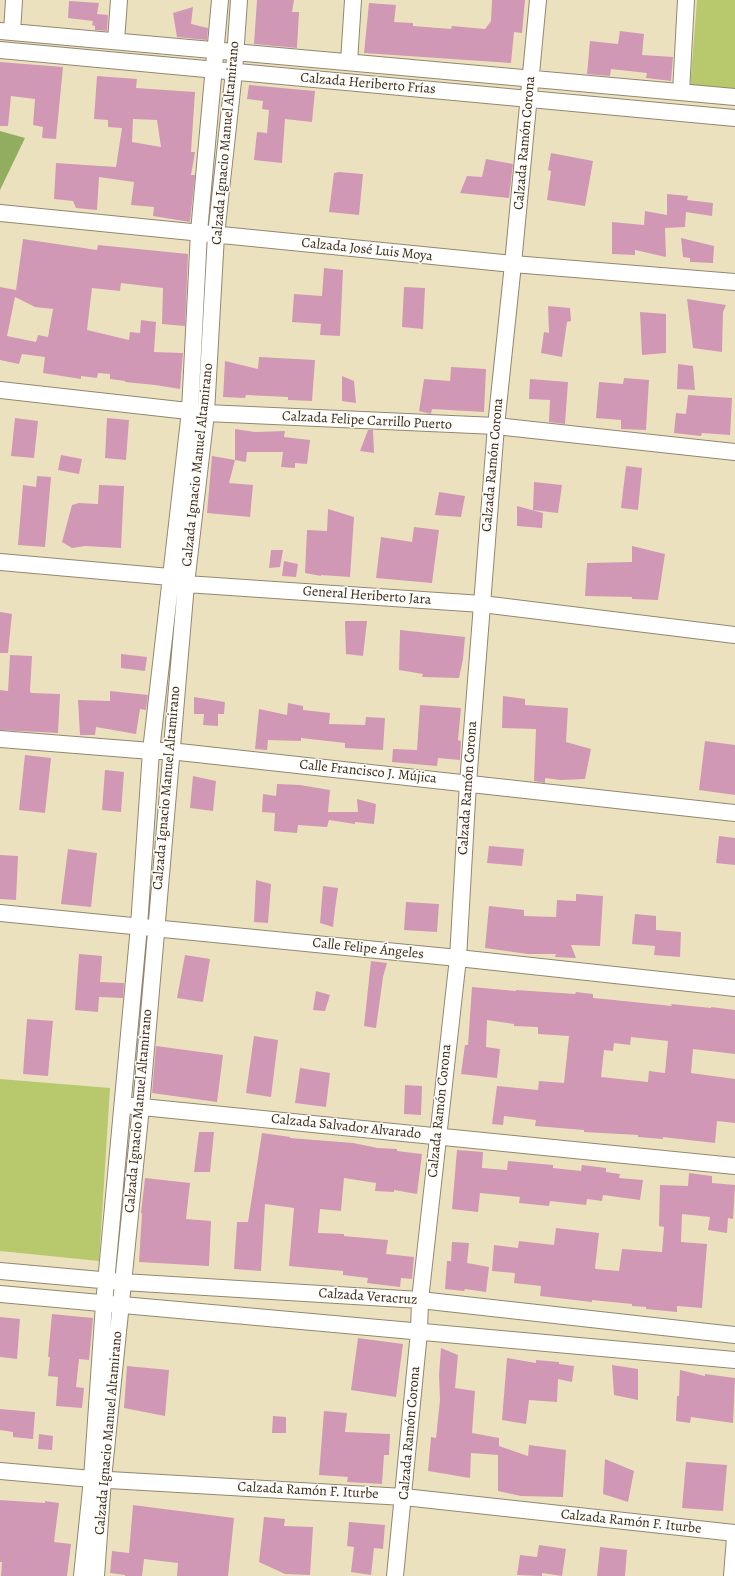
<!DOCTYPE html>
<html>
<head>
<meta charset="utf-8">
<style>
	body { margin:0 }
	canvas { display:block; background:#ece1bf }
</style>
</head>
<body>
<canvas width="735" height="1576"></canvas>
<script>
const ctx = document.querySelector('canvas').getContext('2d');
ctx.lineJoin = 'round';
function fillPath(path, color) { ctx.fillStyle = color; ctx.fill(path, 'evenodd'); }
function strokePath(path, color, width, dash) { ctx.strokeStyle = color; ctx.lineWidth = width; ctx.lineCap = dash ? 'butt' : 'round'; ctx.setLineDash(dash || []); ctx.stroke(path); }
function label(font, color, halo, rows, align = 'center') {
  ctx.font = font + ' Alegreya,serif'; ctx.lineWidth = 3; ctx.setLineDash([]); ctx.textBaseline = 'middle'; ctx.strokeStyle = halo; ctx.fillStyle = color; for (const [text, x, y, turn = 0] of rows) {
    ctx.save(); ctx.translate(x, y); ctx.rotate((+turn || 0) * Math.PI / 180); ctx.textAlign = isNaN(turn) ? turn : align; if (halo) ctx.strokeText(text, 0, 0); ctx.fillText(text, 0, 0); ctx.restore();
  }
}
fillPath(new Path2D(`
	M697 0H735V93L690 89Z
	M0 1079 110 1088 99 1261 0 1251Z`), '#b7c96c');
fillPath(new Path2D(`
	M0 131 25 138 0 190Z`), '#91ad60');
fillPath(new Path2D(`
	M257 0H294L292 12H299L297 48 254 44Z
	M492 0H525L522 33 514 32 511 63 364 53 369 3 396 5 394 22 413 23V26L451 29 452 26 485 29 491 21Z
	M69 1 99 3 97 14 108 15 107 31 95 30V26L92 25 93 21 68 18Z
	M193 7 191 24 208 28 207 40 177 37 173 13Z
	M620 31 644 34 642 55 673 57 671 81 646 78 647 73 611 69 610 76 587 74 590 41 618 44Z
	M0 62 63 67 56 139 42 138 43 127 33 125 35 99 11 96 8 126H0Z
	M97 76 137 79 136 88 195 92 191 152H195L191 175H195L190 222 153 216 154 207 131 205 134 182 99 177 97 210 76 208 73 201 54 199 56 163 116 167 122 128 108 127V120L94 119ZM133 119 157 120 161 147 132 142Z
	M249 85 315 91 312 122 285 119 282 163 254 160 257 132 267 133 269 110 262 109 263 101 247 99Z
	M551 153 593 161 585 206 547 200 551 171 548 170Z
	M486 159 513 164 509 198 460 193 467 176 482 177Z
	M339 172 363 174 359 215 329 212 334 173Z
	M667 194 688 196 687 200 713 203 712 216 686 212 685 227 665 228 666 257 635 250V255L612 254V222L644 225 645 211 667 215Z
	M681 238 714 246 713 263 690 262V258L683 257Z
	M23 239 97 250 98 245 188 254 185 326 162 324 163 288 121 283 120 291 92 288 87 330 129 340 130 332 140 333 141 320 156 322 154 352 183 353 180 389 155 385 125 382V381L110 379V374L98 373 97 378 81 376V379L43 373 45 357 22 354 19 364 0 360V287L16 290ZM15 297 35 307 53 309 48 337 38 335 36 342 7 336Z
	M324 268 343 270 340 336 320 335 321 324 292 322 294 294 322 296Z
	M404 287 425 288 423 329 402 327Z
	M687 299 726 305 723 312 722 352 693 348Z
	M548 306 570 308 571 321 567 322 562 357 541 353 544 332 549 333Z
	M640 312 666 314V353L642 355Z
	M259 357 315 360 312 401 288 400V397L246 395 245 398 223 397 225 361 258 369Z
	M678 364 693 366 695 390 677 389Z
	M451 367 486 369 484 412 432 409 431 414 419 411 424 379 450 381Z
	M342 376 354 381 356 403 342 401Z
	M624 378 649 380 646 430 621 429V420L596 418 599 382 623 384Z
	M530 379 568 382 565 424 549 422 550 400 529 399Z
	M688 395 732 398 730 435 702 433 701 436 674 433 676 413 686 414Z
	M15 418 38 421 34 458 11 456Z
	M107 418 129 420 126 460 105 458Z
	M235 429 255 432 285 431 284 437 310 440 307 464 295 463V468L281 467 283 452H247L246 462 235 460Z
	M368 430H373L374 453 360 451Z
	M61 455 82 459 79 474 58 470Z
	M212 456 235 460 229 483 253 485 250 517 207 513Z
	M626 466 642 468 638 510 621 508Z
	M37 476 51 477 45 547 18 545 23 485 36 487Z
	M534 482 562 485 558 513 533 510Z
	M99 485 124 486 121 548 85 546 72 548 62 542 72 505 79 503 98 504Z
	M439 492 465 496 461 517 435 515Z
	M517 506 543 513 542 528 517 526Z
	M328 509 354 517 350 577 321 575V576L305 573 307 530 327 531Z
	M414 527 439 530 432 583 376 578 381 537 412 542Z
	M632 546 665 554 658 600 632 599V597L585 596 587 563 632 562Z
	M271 550H283L280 567 269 568Z
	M284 561 298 564 296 577 282 576Z
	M0 612 12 614 8 653H0Z
	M345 621H367L363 656 346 654Z
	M400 630 465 637 463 659 459 678 422 677 423 674 399 670Z
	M121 654 147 657 145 671 121 668Z
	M10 655 32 656 30 691 31 693 60 694 58 733 0 730V690L8 691Z
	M110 691 148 695 146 710 140 709 136 734 96 727 95 735H80L78 700 110 701Z
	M503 696 525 699V705L568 708 566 742 591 749 585 779 561 780 545 778V783L534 781 536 729 502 728Z
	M194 697 225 702 224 714H218V726L203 725 204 714H194Z
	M288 703 303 706V710L330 713 329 724 365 725 366 717 385 718 383 750 345 748V743L301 738V741L268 740 267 750 255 749 259 709 287 715Z
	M420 705 461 708 458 740 461 741 460 760 438 758 437 766 392 762 393 749 417 750Z
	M705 741 735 745V795L699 790Z
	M25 755 51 758 45 813 19 810Z
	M105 770 124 772 121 812 102 810Z
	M193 776 216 781 213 811 190 808Z
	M277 784 300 785 330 790 328 812H358L357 799 376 804 374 824 355 822V824L329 820 327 827 298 825 297 833 274 831 275 813 262 812 263 794 276 796Z
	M719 836 735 838V865L716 863Z
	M489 846 524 849 522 866 487 863Z
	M68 849 97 853 91 907 61 904Z
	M0 855 18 856 16 900 0 899Z
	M256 880 271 884 268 923 254 922Z
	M323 886 338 888 335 909 333 927 320 923Z
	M576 894 603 896 600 946 571 945 576 958 555 957 556 954H528L485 948 489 906 524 910V916L556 917 557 900 576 901Z
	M406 902 439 904 437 932 404 930Z
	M635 914 656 916V930L681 932 680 957 654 955 655 946 632 944Z
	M79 954 102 956 100 982 124 983 123 998 99 997 98 1012 75 1010Z
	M185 955 210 959 203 1002 177 998Z
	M371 961 387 963 383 977 376 1028 364 1026Z
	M472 987 516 991V990L575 994 576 992 593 994V998L614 1000 672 1006 671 1004 711 1008V1007L735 1010V1054L693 1049 691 1073 735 1079V1123L717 1121 715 1143 663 1137V1139L650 1138 638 1137V1135L584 1132V1130L535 1126 536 1120 504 1116 503 1125 492 1124 497 1086 538 1090 539 1081 564 1083 569 1036 538 1034V1027L514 1026V1024L487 1020 486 1047 500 1049 497 1078 461 1074 465 1045H468ZM631 1037 668 1041 665 1073 649 1071 648 1082 601 1077 604 1050 613 1051 614 1043 630 1045Z
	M316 991 330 995 325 1011 313 1010Z
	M27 1019 53 1021 48 1076 23 1074Z
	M254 1036 278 1040 271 1097 246 1093Z
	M156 1046 223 1055 217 1102 152 1093Z
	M300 1068 330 1073 326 1107 295 1103Z
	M405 1085 422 1086 421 1115 404 1114Z
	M199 1132H214L210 1172H194Z
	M262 1133 290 1137V1138L353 1143 378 1148 397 1149V1151L422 1154 417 1194 394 1190V1192L375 1191 376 1183 344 1178 341 1211 320 1209 318 1233 344 1234V1236L388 1240 386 1254 414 1257 412 1279 401 1278 400 1287 367 1283 368 1278 343 1275V1271L289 1266 294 1208 265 1204 261 1271 234 1269 237 1222H248Z
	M457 1150 483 1152 482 1168 507 1170 508 1161 553 1165V1168L581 1171 582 1165 606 1168V1172L620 1174 619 1178 643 1180 640 1200 603 1195 602 1201 587 1199 586 1205 550 1201 549 1206 519 1203 520 1197 480 1193 478 1212 452 1209Z
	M689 1173 712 1176V1183L735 1185 733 1219 728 1218 727 1233 708 1230 710 1217 682 1214 681 1242 707 1244 702 1308 677 1306V1312L646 1309V1307L632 1306V1304L592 1300V1302L540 1296 541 1286 514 1283 515 1273 492 1271 494 1245 518 1248 519 1241 554 1245 556 1228 599 1233 595 1268 596 1269 619 1271 622 1249 662 1252 664 1227 659 1226 660 1185 688 1186Z
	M145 1178 190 1183 186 1219 211 1221 209 1266 139 1262 142 1213H141Z
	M452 1242 469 1243 467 1263 489 1267 486 1292 465 1289 464 1291 445 1289 447 1261H451Z
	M52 1314 93 1318 89 1360 79 1359 76 1387 84 1388 82 1408 56 1406 58 1377 48 1376 50 1357H48Z
	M0 1317 20 1319 17 1359 0 1357Z
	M358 1338 403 1344 396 1397 351 1390Z
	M441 1348 458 1355 455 1388 475 1391 472 1433 499 1438V1446L528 1456 529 1445 566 1450 563 1497 521 1496 498 1491V1455L471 1453 470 1478 428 1471 431 1437 436 1438 440 1400 439 1375Z
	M507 1358 536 1363V1360L559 1362V1364L574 1366 572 1382 558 1379 557 1402 529 1400 526 1424 502 1420Z
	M612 1365 638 1369V1400L614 1395Z
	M127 1366 169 1370 165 1416 124 1408Z
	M680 1370 705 1376V1374L735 1378 733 1423 691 1417 690 1423 676 1421 677 1396H679Z
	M0 1409 35 1412 33 1439 13 1437V1432L0 1430Z
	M324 1411 347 1413 345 1432 390 1434 389 1455H384L382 1484 347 1482 348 1477 319 1475Z
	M273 1416 286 1417V1433H272Z
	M39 1434 53 1436 52 1450 38 1449Z
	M605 1459 634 1471 628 1502 603 1494Z
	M686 1462 727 1465 723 1511 682 1508Z
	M0 1500 45 1503V1501L59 1503 54 1542 71 1544 67 1576H1L2 1562H0Z
	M133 1505 234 1518 228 1576H177L178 1563 144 1559 142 1576H125V1575L110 1573 112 1551 129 1553Z
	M264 1517 285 1519 284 1526 313 1527 310 1575 285 1574 259 1562Z
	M349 1522 385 1525 383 1549 374 1548 371 1575 351 1572 354 1547 347 1546Z
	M539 1545 566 1549 562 1576 542 1573V1576L517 1575 520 1555 537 1557Z
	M600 1547 627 1550 625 1576H597Z`), '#d198b5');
const minor = new Path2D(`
	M0 31 735 97
	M12 32 14 0
	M116 41 119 0
	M0 50 735 118
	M349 62 353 0
	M681 92 686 0
	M0 213 513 264 735 282
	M0 390 206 413 496 426 735 452
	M0 562 170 577 186 584 482 604 735 635
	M0 739 151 751H170L735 813
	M0 913 458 958 735 988
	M132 1106 735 1166
	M0 1271 123 1282 420 1300 735 1335
	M0 1294 735 1360
	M0 1471 92 1479 404 1497 735 1533
	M82 1576 92 1479 104 1304 139 926 151 751 190 411 199 232 220 0
	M96 1576 103 1479 141 1107 186 584 206 413 216 235 234 72 239 0
	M395 1576 419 1332 420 1300 458 958 468 783 496 426 513 264 538 0
	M732 1576 735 1538`);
strokePath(minor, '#94866e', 18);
strokePath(minor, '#fff', 16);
label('14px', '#3b2a1e', '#fdfcf7', [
	["Calzada Heriberto Frías",368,84,5],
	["Calzada Ignacio Manuel Altamirano",226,143,-85],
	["Calzada Ramón Corona",525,143,-85],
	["Calzada José Luis Moya",367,250,6],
	["Calzada Felipe Carrillo Puerto",367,421,3],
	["Calzada Ignacio Manuel Altamirano",198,465,-84],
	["Calzada Ramón Corona",493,465,-85],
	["General Heriberto Jara",367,596,4],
	["Calle Francisco J. Mújica",368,772,6],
	["Calzada Ignacio Manuel Altamirano",167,788,-85],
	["Calzada Ramón Corona",468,788,-86],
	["Calle Felipe Ángeles",368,949,6],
	["Calzada Ignacio Manuel Altamirano",139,1111,-85],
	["Calzada Ramón Corona",440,1111,-84],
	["Calzada Salvador Alvarado",346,1127,6],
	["Calzada Veracruz",368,1297,4],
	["Calzada Ignacio Manuel Altamirano",109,1433,-85],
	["Calzada Ramón Corona",410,1433,-85],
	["Calzada Ramón F. Iturbe",308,1491,3],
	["Calzada Ramón F. Iturbe",631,1522,6]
]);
</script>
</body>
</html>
